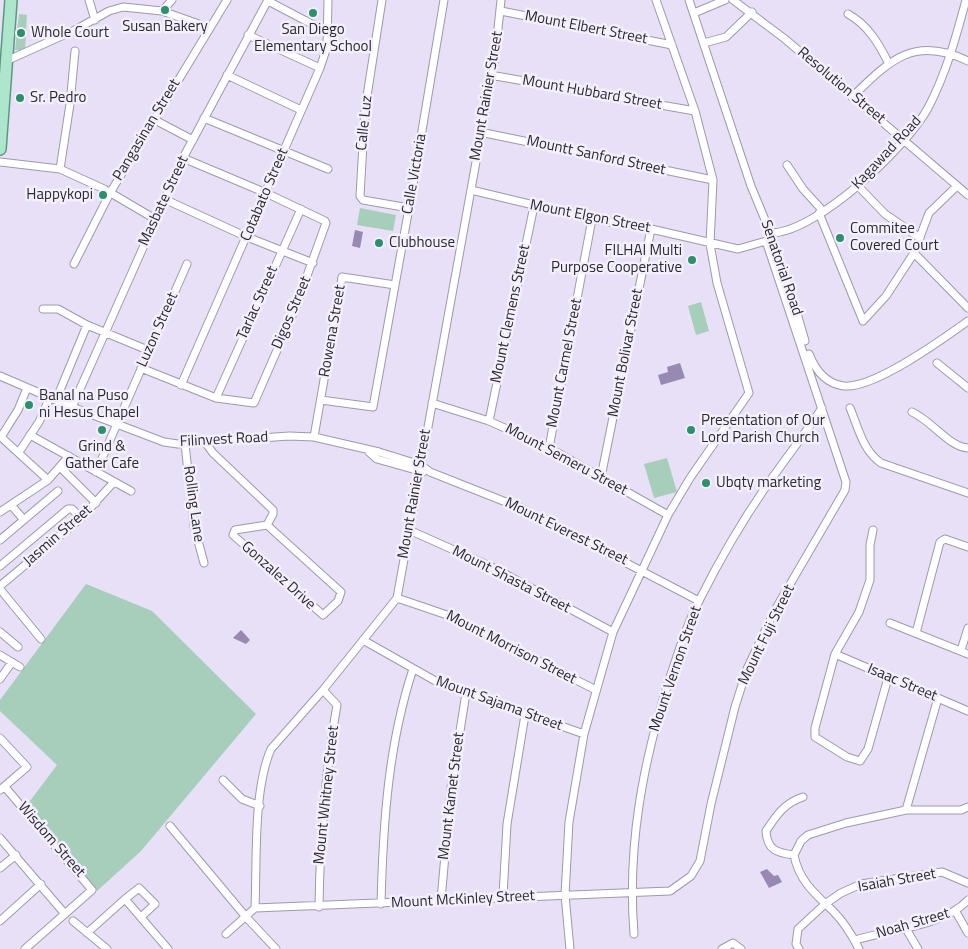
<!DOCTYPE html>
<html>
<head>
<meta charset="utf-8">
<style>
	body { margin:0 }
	canvas { display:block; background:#e7e0f6 }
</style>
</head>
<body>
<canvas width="968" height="949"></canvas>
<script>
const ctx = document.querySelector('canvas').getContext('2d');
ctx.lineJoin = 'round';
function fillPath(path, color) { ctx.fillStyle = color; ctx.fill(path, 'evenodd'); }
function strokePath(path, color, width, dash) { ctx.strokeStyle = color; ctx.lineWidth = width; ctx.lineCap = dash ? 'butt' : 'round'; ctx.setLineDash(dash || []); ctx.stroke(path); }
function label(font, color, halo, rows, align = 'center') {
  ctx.font = font + ' "Titillium Web",sans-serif'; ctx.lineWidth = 5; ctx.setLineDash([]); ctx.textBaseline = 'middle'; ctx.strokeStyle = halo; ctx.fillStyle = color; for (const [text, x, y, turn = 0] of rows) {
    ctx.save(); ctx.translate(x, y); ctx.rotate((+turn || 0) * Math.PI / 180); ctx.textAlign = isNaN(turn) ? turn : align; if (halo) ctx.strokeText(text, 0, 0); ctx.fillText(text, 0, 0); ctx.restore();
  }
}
fillPath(new Path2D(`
	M19 14 27 15 25 51 15 50Z
	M360 208 396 215 393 231 357 225Z
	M701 302 709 331 696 335 688 306Z
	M667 458 677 492 654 498 644 464Z
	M86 584 152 611 256 714 141 851 97 891 27 805 57 765 0 711V700Z`), '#a7cebb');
fillPath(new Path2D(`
	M355 230 363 232 360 248 352 246Z
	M680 363 685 378 661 385 658 375 668 372 667 367Z
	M241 630 250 640 246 644 233 638Z
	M767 869 774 876 778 875 782 882 769 888 760 872Z`), '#9789b1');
const minor = new Path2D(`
	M89 0 95 20
	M382 0 365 109 360 196 363 200 409 208
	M689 0 751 186 768 227 794 303 805 341
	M733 0 785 39 968 195
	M268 1 327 32
	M162 11 172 0
	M501 11 672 45
	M694 13 725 0
	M848 14C868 25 879 44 889 64
	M248 35 320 68
	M704 43 726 37 752 12
	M6 61 75 30 109 11 123 7 162 11 210 28
	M227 75 301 110
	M490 75 695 111
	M852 97C890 60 914 35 968 61
	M204 118 328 169
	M153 119 193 140
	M480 132 713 180
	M0 162 60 169 104 189 155 219
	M787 165 803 189 823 211
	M60 169 70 104 75 51
	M858 186 885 214 920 238
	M164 199 247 237 313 263
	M819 213 863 321 886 296 914 253 929 213 957 186
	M770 233C815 234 907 147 928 108 946 74 956 37 966 0
	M914 253 968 308
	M74 264 110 193 227 0
	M43 309H58L87 325 150 351
	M809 354C815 369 826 384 844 386 874 389 943 339 968 321
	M937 363 968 388
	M141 368 216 398 254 403 295 309 326 223 325 221 266 193 183 158
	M0 376 72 407 164 442 178 444 289 436 314 437 379 452 421 465 430 472 521 508 699 601
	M181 385 320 68 327 47 328 0
	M27 388 18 410 1 437 48 480
	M216 398 301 209
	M56 400 87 325
	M321 400 373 407 409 208 444 0
	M432 403 489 421 549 448 668 515
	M72 407 183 158 268 0
	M850 408C858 427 863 451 881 463L968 493
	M912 412C932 421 949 447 968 448
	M489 421 534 206
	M30 435 131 491
	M314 437 342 277 395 285
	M205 442 213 453 273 510V514L267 525 341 592 338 601 323 615 233 535 235 530 267 525
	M185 444 194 526 204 563
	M549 448 592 219
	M19 452 39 422 50 397
	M369 452 377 459 423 472
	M60 467 96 503
	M96 472 187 264
	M601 477 651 229
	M11 505 24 520
	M0 512 48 480 69 456
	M409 530 492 567 613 632
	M873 530 870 545V580L859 612 835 654 815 728V737L847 757 860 761 868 749 888 678
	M0 540 58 491
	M0 566 68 509H72L81 518
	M0 586 81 518 114 482
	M0 589 41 639
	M397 598 447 615 596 690
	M890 623 968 654
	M0 632 18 647
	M916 633 940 542 945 539 968 547
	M363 640 439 683 584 734
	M961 650 968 628
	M835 654 968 711
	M0 655 20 667
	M0 679 12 662
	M0 738 27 767 0 790
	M223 780 242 799 260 806
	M5 787 92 890 25 949
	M906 810 938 698
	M170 826 246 917 276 949
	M0 838 65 914
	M794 855C777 853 767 850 766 831 776 816 784 803 803 797
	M0 868 16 855
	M503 896 507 824 525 715
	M125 899 139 888 155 904 141 917
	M441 900 451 788 466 693
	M381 904C383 825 388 745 413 669
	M319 907C320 839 325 772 337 705L323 690
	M255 908 670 891 691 876 700 861 711 804 735 707 747 669 775 610 845 490 846 482 766 241 738 249 651 229 592 219 471 190
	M956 912 968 933
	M0 921 41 884
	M73 921 107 949
	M905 927 918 949
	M87 933 125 899 168 949
	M226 934 255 908C257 862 253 790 271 749L323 690 397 598 495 57 501 0
	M634 934C627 845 643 762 670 677 679 651 687 623 700 599 719 561 741 523 765 488 784 461 804 435 822 408
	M855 940C888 930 944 926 968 900
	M570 949 565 895 569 822 584 734 613 632 668 515 690 478 749 393 717 283 710 244 713 180 695 111 656 0
	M722 949 733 943 741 949
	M799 949 796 944 798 929 825 904 841 893 861 884 942 872 968 883
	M859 949C852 935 844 922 833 911 815 894 799 881 794 855L801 841 808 835 846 823 906 810H961L968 807`);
const primary = new Path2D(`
	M0 149 11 0`);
strokePath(minor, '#9f99ad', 9);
strokePath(primary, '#5c9880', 14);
strokePath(minor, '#fff', 7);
strokePath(primary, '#ade5cd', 11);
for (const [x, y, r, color] of [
	[165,10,5,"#2c906b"],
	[313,13,5,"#2c906b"],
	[21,33,5,"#2c906b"],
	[20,98,5,"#2c906b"],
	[103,195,5,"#2c906b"],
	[840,238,5,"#2c906b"],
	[379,243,5,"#2c906b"],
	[692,260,5,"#2c906b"],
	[29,405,5,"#2c906b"],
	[102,430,5,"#2c906b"],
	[691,430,5,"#2c906b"],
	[706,483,5,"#2c906b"]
]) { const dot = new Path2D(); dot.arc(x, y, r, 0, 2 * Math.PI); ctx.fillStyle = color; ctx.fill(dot); strokePath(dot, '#f3effc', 2); }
label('15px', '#2b2931', '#f3effc', [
	["Susan Bakery",165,27,"center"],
	["San Diego",313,30,"center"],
	["Elementary School",313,47,"center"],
	["Whole Court",31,33],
	["Sr. Pedro",30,98],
	["Happykopi",93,195,"right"],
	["Commitee",850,229],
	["Covered Court",850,246],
	["Clubhouse",389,243],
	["FILHAI Multi",682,251,"right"],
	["Purpose Cooperative",682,268,"right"],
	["Banal na Puso",39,396],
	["ni Hesus Chapel",39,413],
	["Presentation of Our",701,421],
	["Lord Parish Church",701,438],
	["Grind &",102,447,"center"],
	["Gather Cafe",102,464,"center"],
	["Ubqty marketing",716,483]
], 'left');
label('15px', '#2b2931', '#f3effc', [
	["Mount Elbert Street",586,28,11],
	["Resolution Street",841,86,40],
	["Mount Hubbard Street",592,93,10],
	["Mount Rainier Street",487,96,-80],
	["Calle Luz",365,123,-84],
	["Pangasinan Street",147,130,-59],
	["Kagawad Road",887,153,-47],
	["Mountt Sanford Street",596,156,12],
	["Calle Victoria",415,174,-80],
	["Cotabato Street",265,195,-67],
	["Masbate Street",164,201,-65],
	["Mount Elgon Street",590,217,11],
	["Senatorial Road",781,268,71],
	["Tarlac Street",258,303,-66],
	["Digos Street",292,313,-67],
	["Mount Clemens Street",511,314,-78],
	["Luzon Street",158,330,-66],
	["Rowena Street",333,331,-80],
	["Mount Bolivar Street",626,353,-79],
	["Mount Carmel Street",565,363,-79],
	["Filinvest Road",224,440,-3],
	["Mount Semeru Street",566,460,28],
	["Mount Rainier Street",415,494,-80],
	["Rolling Lane",193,504,82],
	["Mount Everest Street",566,532,26],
	["Jasmin Street",58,536,-41],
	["Gonzalez Drive",278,576,42],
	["Mount Shasta Street",511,580,27],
	["Mount Fuji Street",767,635,-64],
	["Mount Morrison Street",511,648,27],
	["Mount Vernon Street",676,669,-71],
	["Isaac Street",902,683,23],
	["Mount Sajama Street",499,704,20],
	["Mount Whitney Street",327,795,-84],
	["Mount Kamet Street",452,796,-83],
	["Wisdom Street",51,840,49],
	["Isaiah Street",897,881,-10],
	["Mount McKinley Street",463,900,-3],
	["Noah Street",913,924,-16]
]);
</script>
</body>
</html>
